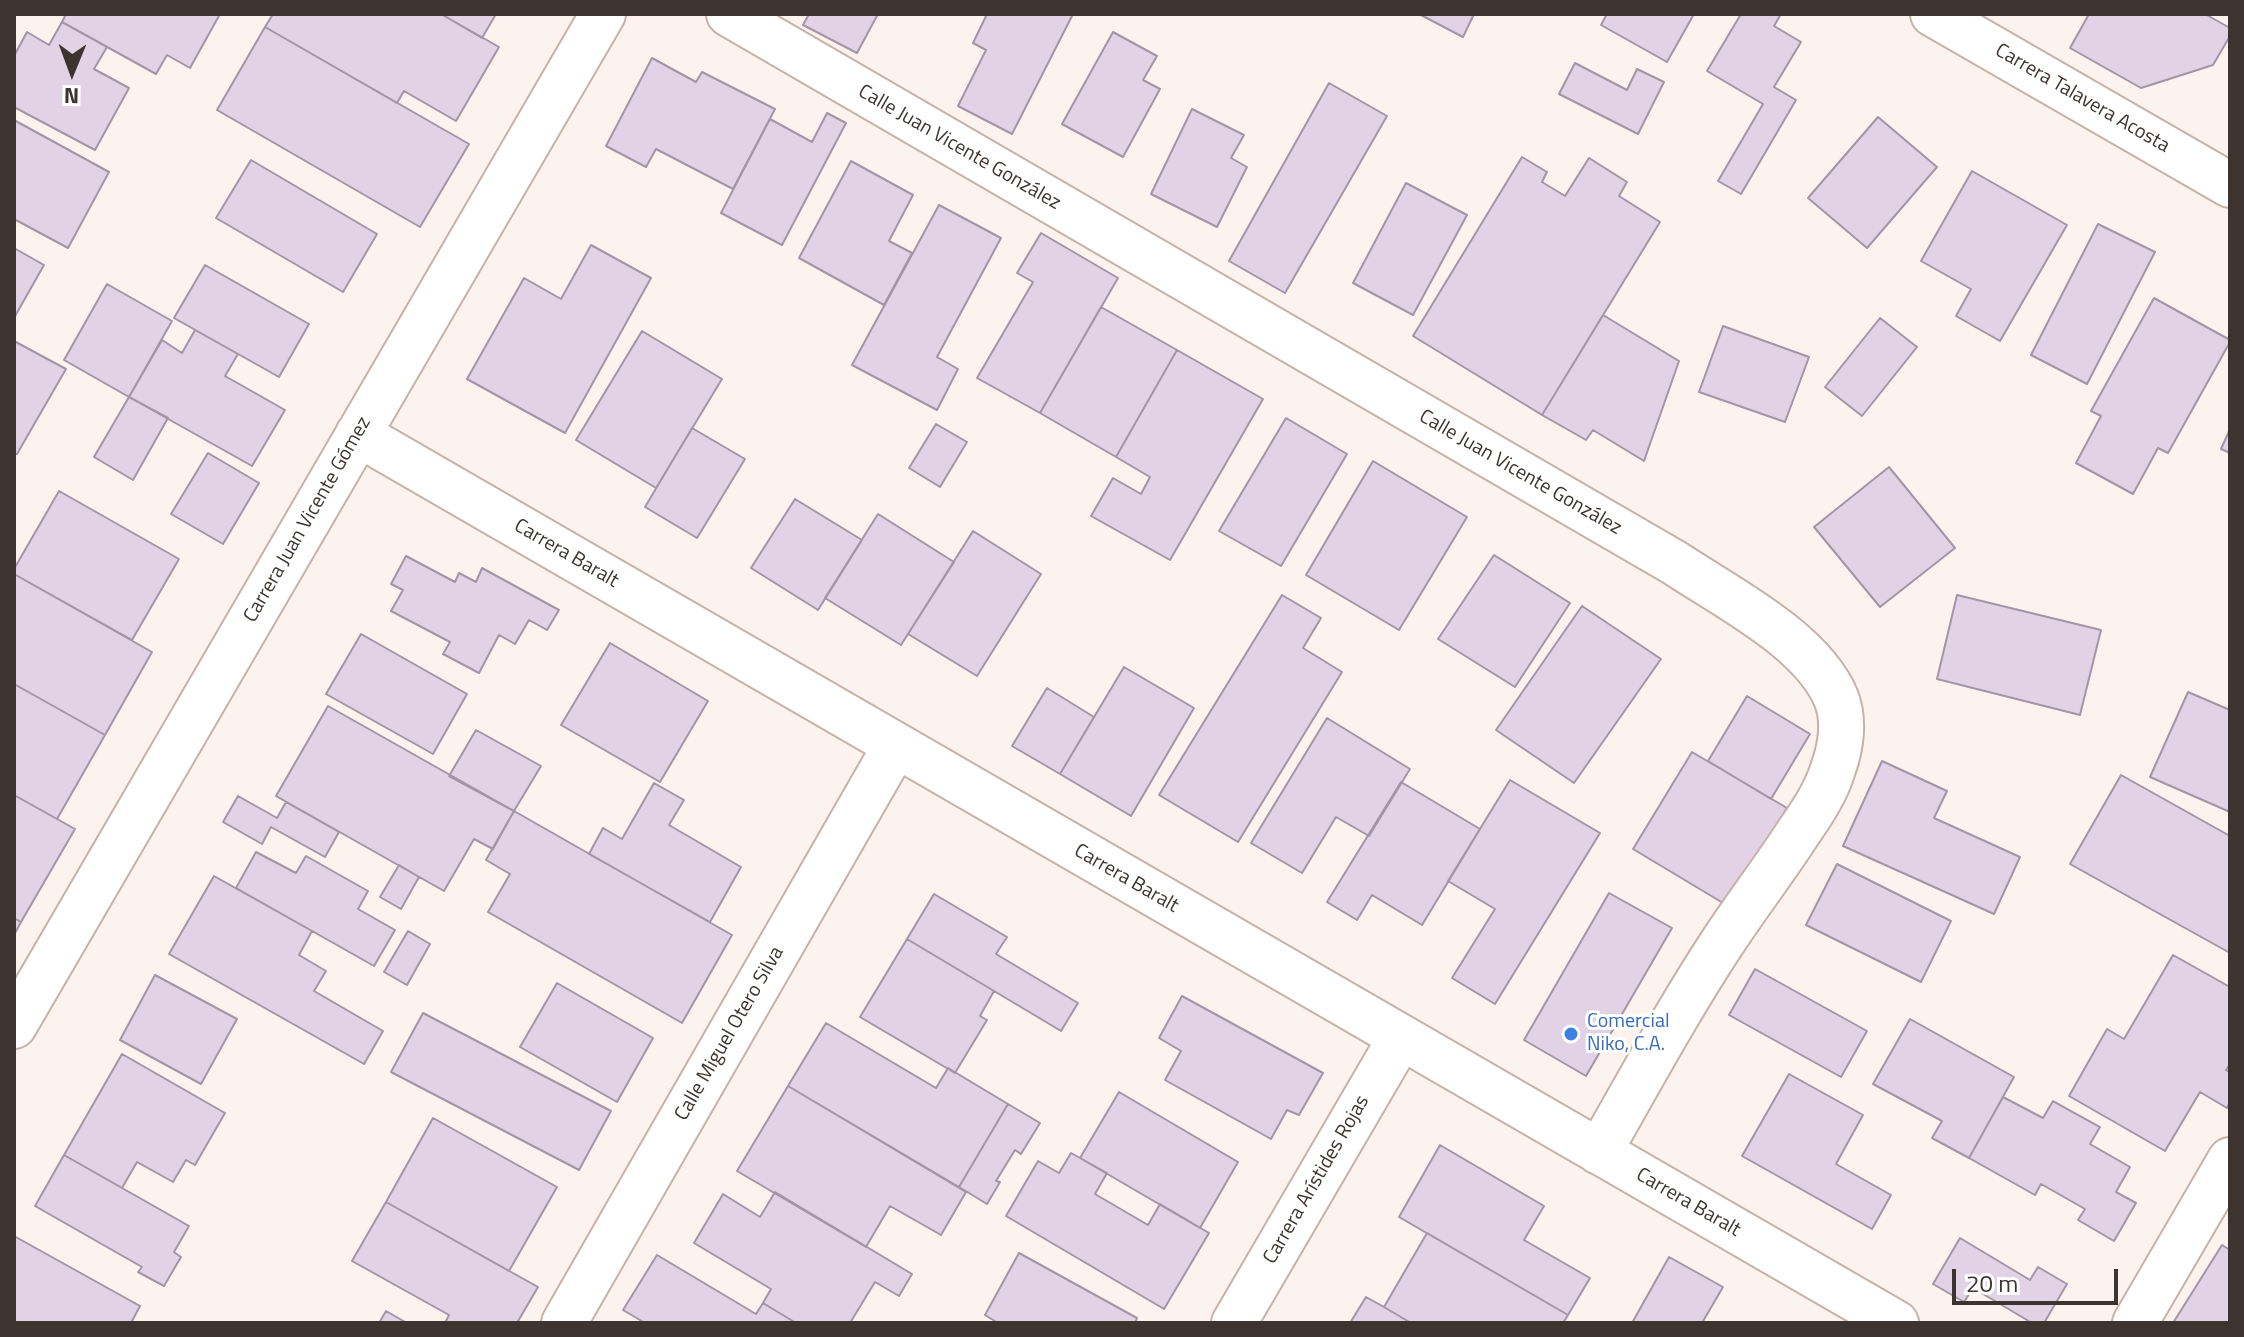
<!DOCTYPE html>
<html>
<head>
<meta charset="utf-8">
<style>
	body { margin:0 }
	#map { position:relative; width:2244px; height:1337px; overflow:hidden; background:#fcf3ee; font-family:"Titillium Web",sans-serif }
	canvas { display:block }
	.frame { position:absolute; inset:0; border:16px solid #3d3430; pointer-events:none }
	.north { position:absolute; left:32px; top:32px; width:80px; height:80px; -webkit-text-stroke:6px #fff; paint-order:stroke; rotate:181deg; font-size:22px; font-weight:700; line-height:32px; text-align:center; color:#3d3430 }
	.north::after { content:''; display:block; margin:auto; width:28px; height:36px; background:#3d3430; clip-path:polygon(50% 0,100% 100%,50% 72%,0 100%) }
	.scale { position:absolute; left:1952px; top:1269px; width:166px; height:36px; box-sizing:border-box; border:4px solid #3d3430; border-top:0; padding-left:10px; font-size:24px; line-height:28px; white-space:nowrap; color:#3d3430; -webkit-text-stroke:6px #fff; paint-order:stroke }
</style>
</head>
<body>
<div id="map">
<canvas width="2244" height="1337"></canvas>
<div class="frame"></div>
<div class="north">N</div>
<div class="scale">20 m</div>
</div>
<script>
const ctx = document.querySelector('canvas').getContext('2d');
ctx.lineJoin = 'round';
function fillPath(path, color) { ctx.fillStyle = color; ctx.fill(path, 'evenodd'); }
function strokePath(path, color, width, dash) { ctx.strokeStyle = color; ctx.lineWidth = width; ctx.lineCap = dash ? 'butt' : 'round'; ctx.setLineDash(dash || []); ctx.stroke(path); }
function label(font, color, halo, rows, align = 'center') {
  ctx.font = font + ' "Titillium Web",sans-serif'; ctx.lineWidth = 6; ctx.setLineDash([]); ctx.textBaseline = 'middle'; ctx.strokeStyle = halo; ctx.fillStyle = color; for (const [text, x, y, turn = 0] of rows) {
    ctx.save(); ctx.translate(x, y); ctx.rotate((+turn || 0) * Math.PI / 180); ctx.textAlign = isNaN(turn) ? turn : align; if (halo) ctx.strokeText(text, 0, 0); ctx.fillText(text, 0, 0); ctx.restore();
  }
}
const building = new Path2D(`
	M66 14H220L190 68 167 55 156 74 62 22Z
	M273 14H441L499 47 456 121 404 91 397 103 265 27Z
	M441 14H496L482 38Z
	M809 14H878L857 53 803 25Z
	M987 14H1073L1012 134 958 106 986 50 973 43Z
	M1419 14H1474L1463 37Z
	M1607 14H1694L1667 62 1601 25Z
	M1741 14H1781L1774 26 1801 42 1774 87 1796 100 1741 194 1718 181 1763 104 1707 71Z
	M2089 14H2205L2230 28V36L2213 65 2141 88 2070 48Z
	M62 22 107 47 94 69 129 88 95 150 14 107V56L27 32 49 45Z
	M265 27 469 144 420 227 217 110Z
	M1113 32 1157 56 1143 80 1160 89 1123 157 1062 124Z
	M652 58 696 82 702 72 775 109 733 189 656 149 646 167 606 146Z
	M1575 63 1627 90 1637 69 1664 82 1638 134 1559 94Z
	M1329 83 1387 116 1285 293 1229 261Z
	M1192 109 1244 135 1231 158 1247 167 1217 227 1151 194Z
	M827 113 846 123 782 245 721 213 770 119 812 142Z
	M1878 117 1937 167 1867 248 1808 198Z
	M14 120 109 172 68 248 14 219Z
	M1522 157 1547 172 1542 182 1565 196 1589 158 1627 182 1619 196 1660 222 1542 415 1413 336Z
	M251 160 377 234 343 292 216 218Z
	M851 161 913 195 889 241 912 253 884 305 799 258Z
	M1972 171 2067 225 2000 341 1956 316 1971 289 1921 261Z
	M1406 183 1467 215 1413 315 1353 283Z
	M939 205 1001 238 937 357 958 369 937 410 852 365Z
	M2098 224 2155 252 2087 384 2031 355Z
	M1041 233 1118 278 1040 413 977 378 1033 282 1017 273Z
	M591 245 651 278 565 433 467 379 524 278 561 299Z
	M14 248 44 265 14 318Z
	M205 265 309 324 279 377 174 318Z
	M107 284 172 321 129 397 64 360Z
	M2154 298 2230 340V342L2168 453 2158 448 2133 494 2076 463 2101 416 2091 411Z
	M1101 307 1177 350 1116 457 1040 413Z
	M1603 315 1679 361 1644 461 1593 430 1586 440 1542 415Z
	M1880 318 1917 347 1862 416 1825 387Z
	M1723 326 1809 357 1785 422 1699 392Z
	M195 330 238 354 225 376 285 410 252 466 129 397 162 340 182 353Z
	M642 331 722 379 656 488 576 440Z
	M14 341 66 369 17 454H14Z
	M1177 350 1263 399 1170 560 1091 516 1113 478 1141 494 1150 477 1116 457Z
	M129 397 168 418 133 480 94 457Z
	M1286 418 1347 454 1281 566 1219 531Z
	M936 424 967 442 940 487 909 468Z
	M692 428 745 459 697 538 645 507Z
	M2230 429V453L2221 449Z
	M208 453 259 483 223 544 171 514Z
	M1373 461 1467 517 1399 630 1306 575Z
	M1889 467 1955 548 1880 607 1814 527Z
	M59 491 179 559 132 640 14 574V569Z
	M795 499 862 540 818 610 751 568Z
	M878 514 954 562 901 645 825 598Z
	M973 531 1041 574 977 676 908 634Z
	M1494 555 1570 603 1515 687 1438 639Z
	M406 556 455 582 459 573 476 582 482 568 559 610 547 630 529 620 515 644 499 635 479 673 443 654 450 642 391 611 403 590 391 584Z
	M14 574 152 652 105 735 14 684Z
	M1282 595 1321 618 1303 648 1342 672 1238 842 1159 795Z
	M1957 595 2101 630 2080 715 1937 679Z
	M1582 606 1661 659 1574 783 1496 730Z
	M361 634 467 694 433 754 326 694Z
	M610 643 708 701 660 782 561 725Z
	M1124 667 1194 708 1131 816 1060 774Z
	M14 684 105 735 57 819 14 795Z
	M1047 688 1094 717 1060 774 1012 746Z
	M2188 692 2230 710V812L2150 777Z
	M1747 696 1810 734 1771 799 1708 761Z
	M328 706 514 811 493 849 474 839 444 891 276 796Z
	M1327 718 1410 769 1369 836 1336 817 1302 873 1251 843Z
	M476 730 541 766 514 811 449 776Z
	M1692 752 1787 808 1728 906 1633 849Z
	M1882 761 1947 791 1934 818 2020 857 1994 914 1843 846Z
	M2121 775 2230 836V953L2070 864Z
	M1510 780 1600 833 1495 1004 1452 978 1495 909 1448 881Z
	M1401 782 1480 829 1422 925 1372 895 1357 920 1327 902Z
	M654 783 684 800 669 825 741 867 710 922 589 854 603 828 622 839Z
	M14 795 75 829 21 922 14 918Z
	M238 796 277 818 286 802 339 832 325 857 271 827 262 844 223 822Z
	M514 811 732 935 682 1023 488 912 510 874 486 860Z
	M256 852 296 873 306 856 368 891 358 909 395 930 374 966 236 888Z
	M1837 864 1951 921 1921 982 1806 925Z
	M399 865 419 877 401 909 380 897Z
	M214 876 312 931 299 955 326 971 314 991 383 1031 364 1064 169 954Z
	M1609 893 1672 928 1586 1076 1524 1040Z
	M934 894 1007 937 996 954 1078 1003 1061 1031 907 939Z
	M14 918 21 922 14 935Z
	M408 931 430 944 407 985 384 972Z
	M907 939 994 991 980 1016 987 1020 955 1073 860 1017Z
	M2173 955 2230 987V1064L2226 1070 2230 1072V1102L2227 1108 2200 1092 2165 1151 2069 1096 2107 1029 2124 1039Z
	M1755 969 1867 1031 1841 1077 1729 1015Z
	M155 975 237 1019 201 1084 120 1040Z
	M557 983 653 1038 617 1102 520 1047Z
	M1182 996 1323 1073 1299 1115 1287 1110 1271 1139 1165 1080 1181 1051 1159 1038Z
	M423 1013 611 1111 579 1170 391 1072Z
	M1910 1019 2014 1077 1969 1158 1932 1138 1942 1121 1873 1084Z
	M826 1023 936 1088 948 1068 1008 1104 959 1187 788 1086Z
	M122 1054 225 1113 195 1165 186 1160 173 1182 137 1162 122 1188 64 1155Z
	M1789 1074 1863 1115 1836 1164 1891 1195 1872 1229 1742 1156Z
	M788 1086 966 1192 941 1235 890 1206 866 1247 737 1171Z
	M1119 1092 1238 1162 1200 1228 1080 1158Z
	M2003 1097 2043 1118 2053 1101 2100 1127 2090 1144 2130 1167 2116 1192 2136 1203 2114 1241 2078 1220 2085 1209 2041 1184 2035 1195 1969 1158Z
	M1008 1104 1040 1123 1021 1154 1015 1150 996 1181 1000 1182 987 1204 959 1187Z
	M433 1118 557 1187 509 1271 386 1202Z
	M1440 1145 1544 1206 1524 1240 1590 1278 1568 1315 1399 1217Z
	M1071 1153 1107 1173 1095 1194 1148 1225 1160 1204 1209 1233 1164 1309 1006 1216 1038 1161 1059 1173Z
	M64 1155 189 1226 174 1252 181 1257 164 1286 138 1272 142 1267 35 1206Z
	M775 1192 912 1274 899 1296 875 1282 850 1323H796L763 1303 771 1289 694 1243 723 1194 760 1217Z
	M386 1202 538 1287 517 1323H445L449 1315 352 1261Z
	M1427 1233 1568 1315 1563 1323H1411L1384 1307Z
	M14 1236 140 1306 131 1323H14Z
	M1960 1238 2030 1280 2038 1267 2067 1284 2044 1323H2032L1973 1288 1964 1302 1933 1284Z
	M2222 1245 2230 1250V1323H2173Z
	M1019 1253 1137 1318 1135 1323H998L985 1315Z
	M657 1255 756 1314 763 1303 796 1323H645L623 1310Z
	M1669 1257 1723 1287 1702 1323H1632Z
	M1366 1297 1384 1307 1411 1323H1350Z
	M386 1311 407 1323H379Z`);
fillPath(building, '#e1d2e5');
strokePath(building, '#a395a7', 2);
const minor = new Path2D(`
	M729 14 1675 563C1726 597 1812 640 1836 698 1845 720 1841 747 1833 769 1826 792 1812 813 1798 833 1774 870 1747 905 1722 943 1678 1010 1639 1082 1599 1152
	M1933 14 2230 185
	M358 434 1896 1323
	M14 1026 603 14
	M564 1323 896 745
	M1234 1323 1401 1037
	M2135 1323 2230 1160`);
strokePath(minor, '#c8b2a7', 48);
strokePath(minor, '#fff', 44);
for (const [x, y, r, color] of [
	[1571,1034,8,"#3f7fe0"]
]) { const dot = new Path2D(); dot.arc(x, y, r, 0, 2 * Math.PI); ctx.fillStyle = color; ctx.fill(dot); strokePath(dot, '#fff', 3); }
label('20px', '#3d3430', '#fff', [
	["Carrera Talavera Acosta",2082,99,30],
	["Calle Juan Vicente González",959,148,30],
	["Calle Juan Vicente González",1520,473,30],
	["Carrera Juan Vicente Gómez",308,520,-60],
	["Carrera Baralt",566,554,30],
	["Carrera Baralt",1126,879,30],
	["Calle Miguel Otero Silva",730,1034,-60],
	["Carrera Arístides Rojas",1317,1180,-60],
	["Carrera Baralt",1688,1203,30]
]);
label('20px', '#366cbe', '#fff', [
	["Comercial",1587,1022],
	["Niko, C.A.",1587,1045]
], 'left');
</script>
</body>
</html>
